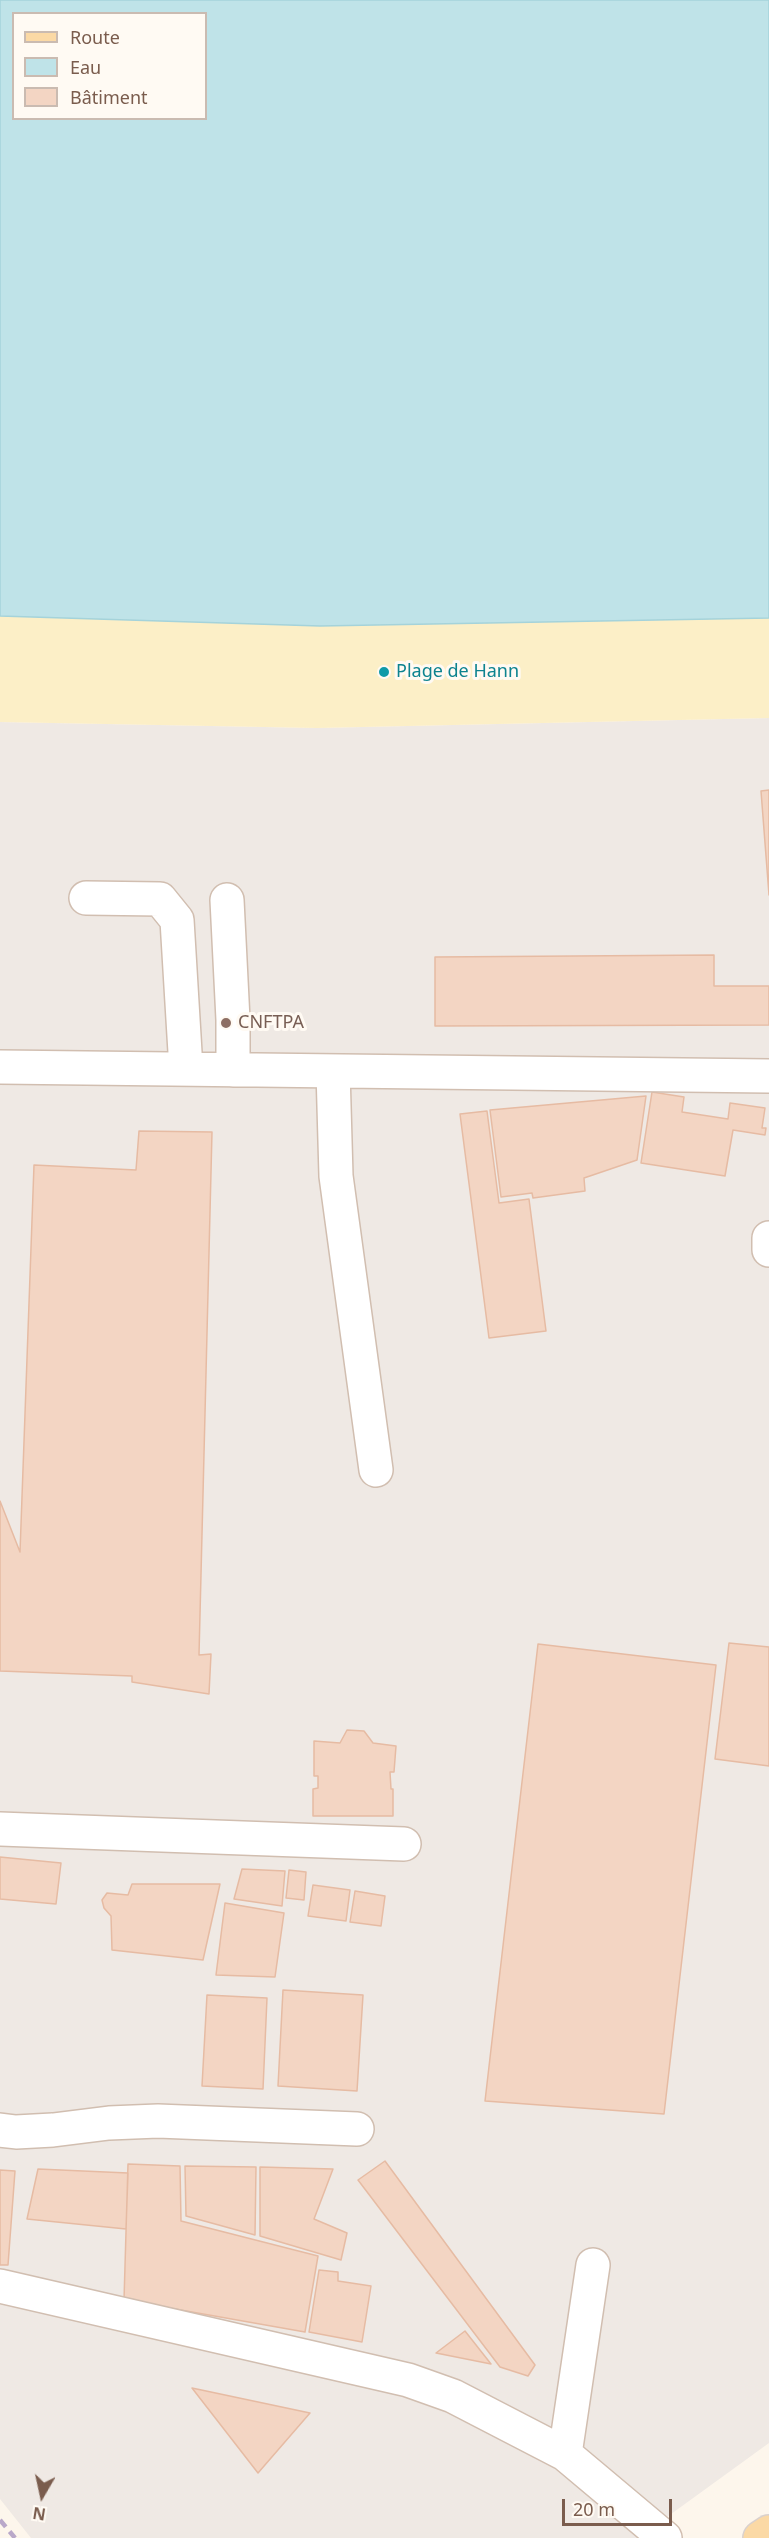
<!DOCTYPE html>
<html>
<head>
<meta charset="utf-8">
<style>
	body { margin:0 }
	#map { position:relative; width:769px; height:2538px; overflow:hidden; background:#fdf6ec; font-family:"Noto Sans",sans-serif }
	canvas { display:block }
	.legend { position:absolute; left:12px; top:12px; width:195px; height:108px; box-sizing:border-box; background:#fffaf3; border:2px solid #cabbb1; margin:0; padding:8px 10px; list-style:none; font-size:18px; color:#7a5c4d }
	.legend li { display:flex; align-items:center; gap:12px; height:30px }
	.legend b { width:30px; border:2px solid #cabbb1 }
	.north { position:absolute; left:12px; top:2466px; width:60px; height:60px; -webkit-text-stroke:4px #fffaf3; paint-order:stroke; rotate:189deg; font-size:16px; font-weight:700; line-height:24px; text-align:center; color:#7a5c4d }
	.north::after { content:''; display:block; margin:auto; width:21px; height:27px; background:#7a5c4d; clip-path:polygon(50% 0,100% 100%,50% 72%,0 100%) }
	.scale { position:absolute; left:562px; top:2499px; width:110px; height:27px; box-sizing:border-box; border:3px solid #7a5c4d; border-top:0; padding-left:8px; font-size:18px; line-height:21px; white-space:nowrap; color:#7a5c4d; -webkit-text-stroke:4px #fffaf3; paint-order:stroke }
</style>
</head>
<body>
<div id="map">
<canvas width="769" height="2538"></canvas>
<ul class="legend">
<li><b style="height:8px;background:#fbd9a5"></b>Route</li>
<li><b style="height:16px;background:#bfe3e8"></b>Eau</li>
<li><b style="height:16px;background:#f3d5c3"></b>Bâtiment</li>
</ul>
<div class="north">N</div>
<div class="scale">20 m</div>
</div>
<script>
const ctx = document.querySelector('canvas').getContext('2d');
ctx.lineJoin = 'round';
function fillPath(path, color) { ctx.fillStyle = color; ctx.fill(path, 'evenodd'); }
function strokePath(path, color, width, dash) { ctx.strokeStyle = color; ctx.lineWidth = width; ctx.lineCap = dash ? 'butt' : 'round'; ctx.setLineDash(dash || []); ctx.stroke(path); }
function label(font, color, halo, rows, align = 'center') {
  ctx.font = font + ' "Noto Sans",sans-serif'; ctx.lineWidth = 6; ctx.setLineDash([]); ctx.textBaseline = 'middle'; ctx.strokeStyle = halo; ctx.fillStyle = color; for (const [text, x, y, turn = 0] of rows) {
    ctx.save(); ctx.translate(x, y); ctx.rotate((+turn || 0) * Math.PI / 180); ctx.textAlign = isNaN(turn) ? turn : align; if (halo) ctx.strokeText(text, 0, 0); ctx.fillText(text, 0, 0); ctx.restore();
  }
}
fillPath(new Path2D(`
	M769 718V2443L638 2538H31L0 2499V722L317 728Z`), '#efe9e4');
fillPath(new Path2D(`
	M0 616 320 626 769 618V718L317 728 0 722Z`), '#fcefc7');
const water = new Path2D(`
	M0 0H769V618L320 626 0 616ZM14 14H206V118H14Z`);
fillPath(water, '#bfe3e8');
strokePath(water, '#a5d3da', 1.5);
const building = new Path2D(`
	M769 790V895L761 791Z
	M714 955V986H769V1025L435 1026V957Z
	M652 1092 684 1097 682 1112 728 1119 730 1103 765 1108 762 1128H766L765 1135 733 1130 725 1176 641 1163Z
	M646 1096 637 1160 584 1178 585 1191 533 1198 532 1193 501 1197 490 1110Z
	M487 1111 499 1203 529 1199 546 1331 489 1338 460 1114Z
	M139 1131 212 1132 199 1655 211 1654 209 1694 132 1682V1676L0 1671V1501L20 1552 34 1165 136 1170Z
	M729 1643 769 1647V1766L715 1759Z
	M538 1644 716 1665 664 2114 485 2101Z
	M347 1730 364 1731 373 1743 396 1746 394 1772H390L391 1789H393V1816H313V1789L318 1788V1776H314V1741L340 1743Z
	M0 1857 61 1863 56 1904 0 1899Z
	M242 1869 285 1871 282 1906 234 1899Z
	M289 1870 306 1872 304 1900 286 1898Z
	M132 1884H220L203 1960 112 1950 111 1916 104 1908 102 1900 107 1893 128 1895Z
	M313 1885 350 1890 346 1921 308 1916Z
	M355 1891 385 1896 381 1926 350 1922Z
	M225 1903 284 1913 275 1977 216 1975Z
	M283 1990 363 1995 357 2091 278 2086Z
	M207 1995 267 1998 263 2089 202 2086Z
	M385 2161 535 2365 528 2376 500 2367 358 2180Z
	M128 2164 180 2166 181 2221 318 2256 305 2332 124 2300Z
	M185 2166 256 2167 255 2235 186 2216Z
	M260 2167 333 2169 314 2219 347 2233 341 2260 260 2236Z
	M38 2169 128 2173 126 2229 27 2219Z
	M0 2170 15 2171 8 2265H0Z
	M319 2270 338 2272V2281L371 2286 362 2342 309 2332Z
	M465 2331 491 2364 436 2353Z
	M192 2388 310 2413 258 2473Z`);
fillPath(building, '#f3d5c3');
strokePath(building, '#e6bba3', 1.5);
const minor = new Path2D(`
	M86 898 160 899 177 920 186 1069
	M227 900 233 1020V1070
	M0 1067 769 1076
	M333 1071 336 1176 376 1470
	M769 1238V1250
	M0 1829 404 1844
	M0 2130 16 2132 53 2130 109 2123 158 2121 357 2129
	M0 2286 408 2380 453 2396 565 2454 665 2538
	M565 2454 593 2265`);
const major = new Path2D(`
	M760 2538 769 2532`);
strokePath(minor, '#d1beb0', 36);
strokePath(major, '#dad1cd', 36);
strokePath(minor, '#fff', 33);
strokePath(major, '#fbd9a5', 33);
strokePath(new Path2D(`
	M0 2520 15 2538`), '#b9a8c9', 4.5, [9, 6]);
for (const [x, y, r, color] of [
	[384,672,6,"#0f9aa8"],
	[226,1023,6,"#8d6e63"]
]) { const dot = new Path2D(); dot.arc(x, y, r, 0, 2 * Math.PI); ctx.fillStyle = color; ctx.fill(dot); strokePath(dot, '#fffaf3', 2); }
label('18px', '#0d838f', '#fffaf3', [
	["Plage de Hann",396,672]
], 'left');
label('18px', '#785e54', '#fffaf3', [
	["CNFTPA",238,1023]
], 'left');
</script>
</body>
</html>
